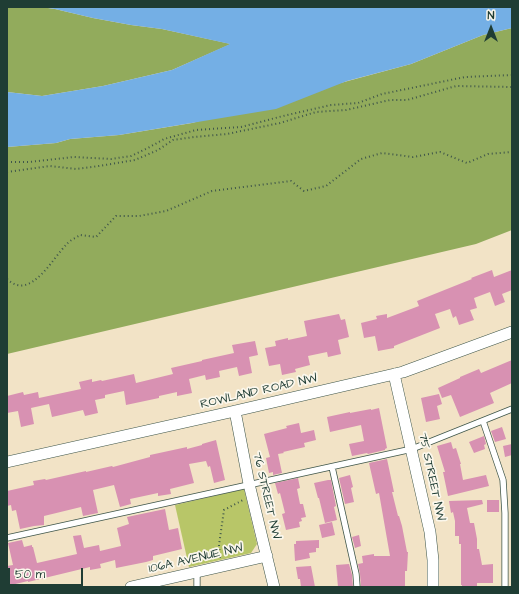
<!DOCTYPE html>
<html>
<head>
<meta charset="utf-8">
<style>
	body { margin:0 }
	#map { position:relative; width:519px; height:594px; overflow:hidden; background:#f2e3c6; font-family:"Architects Daughter",sans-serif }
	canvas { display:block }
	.frame { position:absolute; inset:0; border:8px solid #1f3d34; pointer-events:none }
	.north { position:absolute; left:471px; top:8px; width:40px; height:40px; -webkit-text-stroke:3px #fbf7ec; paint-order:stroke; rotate:0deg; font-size:11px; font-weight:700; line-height:16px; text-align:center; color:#1f3d34 }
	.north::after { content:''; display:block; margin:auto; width:14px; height:18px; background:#1f3d34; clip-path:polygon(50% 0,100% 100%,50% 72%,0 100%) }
	.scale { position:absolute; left:8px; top:568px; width:75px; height:18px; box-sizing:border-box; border:2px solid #1f3d34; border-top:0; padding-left:5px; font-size:12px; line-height:14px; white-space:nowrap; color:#1f3d34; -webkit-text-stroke:3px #fbf7ec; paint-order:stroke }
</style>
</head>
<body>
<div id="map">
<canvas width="519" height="594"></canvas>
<div class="frame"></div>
<div class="north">N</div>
<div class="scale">50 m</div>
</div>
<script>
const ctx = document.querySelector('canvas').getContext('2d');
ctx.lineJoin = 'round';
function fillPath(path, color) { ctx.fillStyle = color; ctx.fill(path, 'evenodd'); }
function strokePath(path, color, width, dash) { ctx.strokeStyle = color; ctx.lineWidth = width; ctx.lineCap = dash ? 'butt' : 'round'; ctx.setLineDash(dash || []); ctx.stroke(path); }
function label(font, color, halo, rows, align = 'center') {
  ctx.font = font + ' "Architects Daughter",sans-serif'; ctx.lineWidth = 3.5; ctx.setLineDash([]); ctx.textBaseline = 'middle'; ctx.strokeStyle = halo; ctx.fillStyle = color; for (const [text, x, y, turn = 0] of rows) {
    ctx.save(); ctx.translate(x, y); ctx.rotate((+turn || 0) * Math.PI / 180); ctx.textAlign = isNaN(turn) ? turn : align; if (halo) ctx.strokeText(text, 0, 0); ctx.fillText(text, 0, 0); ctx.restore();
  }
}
fillPath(new Path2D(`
	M244 489 257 544 251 553 189 567 175 505Z`), '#b8c668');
fillPath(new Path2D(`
	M7 7H41L55 9 93 18 131 25 162 29 231 44 172 70 103 86 42 96 7 92Z
	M512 28V230L476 244 7 354V147L56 143 70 139 119 135 192 123 411 64 483 35Z`), '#92ab5c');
fillPath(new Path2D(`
	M41 7H512V28L483 35 411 64 347 81 276 109 119 135 70 139 56 143 7 147V92L42 96 103 86 172 70 230 44 162 29 131 25 93 18 55 9Z`), '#74afe5');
fillPath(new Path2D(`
	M492 270 494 277 512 270V290L502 294 505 302 495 306 490 292 474 298 477 308 470 310 474 320 459 325 456 316 453 318 450 309 435 314 440 328 394 346V348L378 351 375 336 364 338 361 323 377 319 376 316 387 314V318L419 306 417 301 472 279 471 278Z
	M339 314 341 320 345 319 349 337 338 340 341 354 328 357 327 352 308 356 310 365 295 369 296 372 282 375 280 364 269 366 265 348 276 346 275 341 288 338V340L307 336 304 321Z
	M255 341 258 355 249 357 252 373 239 376 237 367 219 371 220 377 206 380 205 375 189 379 192 393 177 396V392L159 396V398L126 405 124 391 105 395V398L95 400 98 413 85 416 83 410 52 417 49 404 31 408 34 424 21 427 18 411 7 413V396L23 392 24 395 38 392 39 398 81 389 79 382 92 379V382L101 380 102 381 134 374 136 383 173 374 171 368 202 361V360L234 353 232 345Z
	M512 360V383L490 393 494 403 460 417 451 395 442 398 438 388 460 378V377L479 369 481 373Z
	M439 394 442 404 437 406 440 419 426 422 421 398Z
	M379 408 387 448 385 449V450L368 454 367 453 352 456 349 444 364 441 361 425 330 432 327 417 350 412V413L371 409V410Z
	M299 423 301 433 314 430 316 440 304 443 305 447 283 452 284 453 278 454 282 473 273 475V472L269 473 266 458 270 457 264 434 287 428 286 426Z
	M502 427 506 439 495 442 491 431Z
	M484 436 486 444 484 445 485 449 474 453 469 442Z
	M216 440 225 480 214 483 210 466 208 467 206 461 189 464 194 483 170 489 171 494 158 496V493L130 499 131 504 120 507 114 485 93 490 98 513 83 516 81 507 44 516V525L34 526 20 529 16 510 12 511 11 505 7 506V491L34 485 33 481 45 479 46 480 86 471V472L112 466 113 467 150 457V455L187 447V449L202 445V444Z
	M451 442 453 449 456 448 461 464H460L463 480 486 475 489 486 448 496 443 472H445L437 446Z
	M512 444V455L505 457 503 446Z
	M387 459 394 492H392L398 516H399L402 526 407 552H408L407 571H405V586H402V587H361L360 574 358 564 363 563 362 556 374 554V556H390L379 493 376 494 369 463Z
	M350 475 353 487 351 488 354 502 345 504 339 478Z
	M298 478 300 488 297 489 300 504H303L306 517 301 518 302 521 299 522 300 527 286 530 282 514 285 513 280 493 278 494 275 483Z
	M328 480H331L336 506 334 507 337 520 325 523 319 498H318L314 483Z
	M482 500 483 504 467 508 470 523H474L477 539V549H479L482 565 493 564V583H477V587H462V585H461V544H459V536H455V521L453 512 451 513 449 501Z
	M487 500H499V512H487Z
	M165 509 169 530 178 528 182 549 153 556V560L146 562 116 568 115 560 100 564 101 568 90 570V567L28 582V581L7 586V566L13 565 8 543 22 540 24 547 32 545V547H33L37 563 77 554 73 536 81 535 84 548 99 545 100 551 121 546 117 528 129 524 127 517Z
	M332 522 335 535 322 538 319 525Z
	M359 535 361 546 355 548 352 537Z
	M319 540V548H316V552L309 553 310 558 295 561 294 544H296V541Z
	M349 564 352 575 353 587H338L336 565Z
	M311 566 315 587H301L300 579H298L296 567Z`), '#d891b2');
const service = new Path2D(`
	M483 421 503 480 505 513V587
	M332 467 356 574 357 587
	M7 538 412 449 512 409
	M197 587V572`);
const minor = new Path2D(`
	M394 374 430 532 433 560V587
	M235 411 249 484 274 587
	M7 462 235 411 386 376 403 372 512 332
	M131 587 267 556`);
strokePath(service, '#3f564a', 7);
strokePath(minor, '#3f564a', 12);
strokePath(new Path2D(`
	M7 162H29L74 157 111 159 131 156 148 148 164 139 196 130 241 127 283 116 331 105 358 103 382 94 465 77 512 75
	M7 172 50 166 76 169 99 166 135 160 158 150 173 140 194 137 227 134 280 123 316 112 346 110 390 100H407L456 86 512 87
	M7 279C31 302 53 257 67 244 70 240 76 238 80 235L96 237 116 216H139L166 211 212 191 291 181 304 191 326 186 361 159 382 153 413 157 440 152 467 163 488 154 512 152
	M220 558 219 545 224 510 243 500`), '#3f564a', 2, [1, 3]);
strokePath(service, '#fff', 5.5);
strokePath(minor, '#fff', 11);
label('12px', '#1f3d34', '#fbf7ec', [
	["ROWLAND ROAD NW",259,392,-13],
	["75 STREET NW",431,477,78],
	["76 STREET NW",266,496,77],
	["106A AVENUE NW",196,559,-13]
]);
</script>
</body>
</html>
